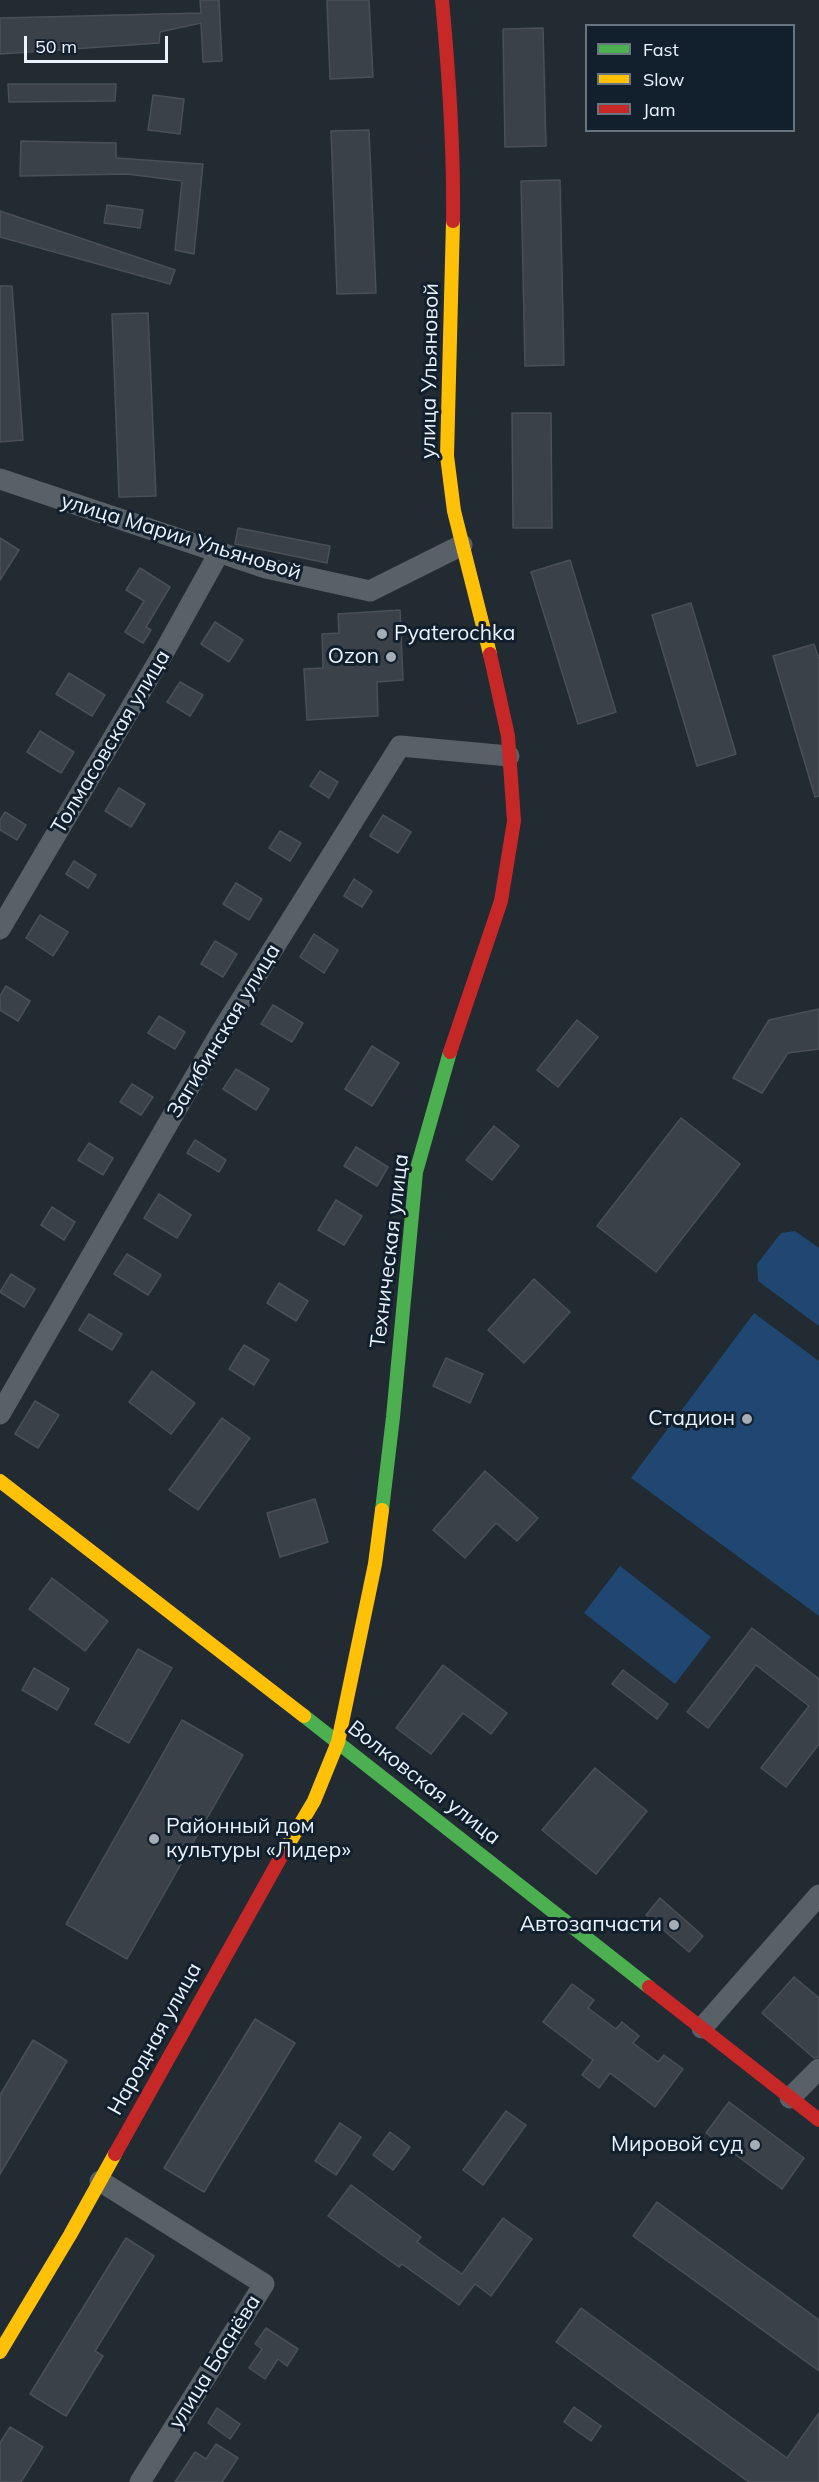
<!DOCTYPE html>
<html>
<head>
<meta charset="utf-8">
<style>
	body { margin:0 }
	#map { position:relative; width:819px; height:2482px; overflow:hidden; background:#222a32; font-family:Mulish,sans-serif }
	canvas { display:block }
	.legend { position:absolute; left:585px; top:24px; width:210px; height:108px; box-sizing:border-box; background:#121f2d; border:2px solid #697481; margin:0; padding:8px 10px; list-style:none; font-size:18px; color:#ebf4fe }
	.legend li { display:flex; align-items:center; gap:12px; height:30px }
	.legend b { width:30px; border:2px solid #697481 }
	.scale { position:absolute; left:24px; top:36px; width:144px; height:27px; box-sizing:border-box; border:3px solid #ebf4fe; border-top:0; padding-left:8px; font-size:18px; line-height:21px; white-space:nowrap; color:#ebf4fe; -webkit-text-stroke:4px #121f2d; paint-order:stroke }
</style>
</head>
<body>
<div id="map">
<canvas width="819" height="2482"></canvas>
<ul class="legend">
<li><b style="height:8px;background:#4caf50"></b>Fast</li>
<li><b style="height:8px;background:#ffc107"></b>Slow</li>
<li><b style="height:8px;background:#c62828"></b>Jam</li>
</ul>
<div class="scale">50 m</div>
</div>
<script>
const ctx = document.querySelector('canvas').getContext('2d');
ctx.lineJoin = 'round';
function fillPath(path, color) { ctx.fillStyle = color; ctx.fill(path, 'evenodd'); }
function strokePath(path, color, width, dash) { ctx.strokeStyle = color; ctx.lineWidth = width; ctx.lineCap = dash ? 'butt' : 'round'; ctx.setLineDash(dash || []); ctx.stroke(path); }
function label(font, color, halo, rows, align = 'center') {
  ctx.font = font + ' Mulish,sans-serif'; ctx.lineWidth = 6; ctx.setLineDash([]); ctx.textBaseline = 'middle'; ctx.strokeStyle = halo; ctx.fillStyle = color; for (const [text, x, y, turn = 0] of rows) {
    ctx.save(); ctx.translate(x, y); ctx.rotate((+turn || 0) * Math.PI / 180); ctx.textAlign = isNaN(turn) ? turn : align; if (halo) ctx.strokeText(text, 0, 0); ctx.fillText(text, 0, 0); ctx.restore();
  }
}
fillPath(new Path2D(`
	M795 1231 819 1248V1326L758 1281 757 1264 781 1233Z
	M754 1313 819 1361V1616L631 1478Z
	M620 1566 711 1637 675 1684 584 1613Z`), '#1f4771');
const building = new Path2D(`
	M200 0H219L222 61 203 62 201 23 160 32 159 43 0 54V18L201 13Z
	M327 0H369L373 77 330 79Z
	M543 28 546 146 505 147 503 29Z
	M8 84H116L115 101 9 102Z
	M153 95 184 99 180 134 148 130Z
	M369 130 376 293 337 294 331 131Z
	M21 141 116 143V158L203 164 194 254 175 250 182 181 127 174 20 176Z
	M560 180 564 365 525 366 521 181Z
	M107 205 143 210 140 228 104 223Z
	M0 211 175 270 170 284 0 237Z
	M0 286H12L23 440 0 442Z
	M148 313 156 496 119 497 112 314Z
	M512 413H551L552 528H513Z
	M238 528 330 546 327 563 235 544Z
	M0 538 19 550 0 580Z
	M570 560 616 712 578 724 531 572Z
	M140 568 170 587 146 627 151 630 143 643 125 632 144 601 126 590Z
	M691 603 736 754 697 766 652 615Z
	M400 610 403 680 377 682 378 716 307 720 304 669 323 668 322 634 339 633 338 614Z
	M215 622 243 640 229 662 201 644Z
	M814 644 819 660V796L815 797 773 656Z
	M69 673 105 695 92 716 56 694Z
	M180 682 203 695 190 716 167 702Z
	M40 731 74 752 61 773 27 752Z
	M320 771 338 782 329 798 310 786Z
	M119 788 145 804 131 827 105 811Z
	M5 812 26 825 17 840 0 830V820Z
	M383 815 411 832 398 853 370 836Z
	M280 831 301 843 290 861 269 848Z
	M74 861 96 875 88 888 66 874Z
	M354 879 372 891 362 907 344 896Z
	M236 883 262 899 249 920 223 904Z
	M40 915 68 932 53 956 26 938Z
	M314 934 338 950 324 973 300 957Z
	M215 941 237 954 223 977 201 964Z
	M6 986 30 1001 18 1021 0 1010V996Z
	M273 1005 303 1023 292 1042 261 1024Z
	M819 1009V1049L788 1053 762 1093 733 1078 769 1020Z
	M159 1016 185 1032 175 1049 148 1033Z
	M577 1020 598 1037 558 1087 537 1070Z
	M372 1046 399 1063 372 1106 345 1089Z
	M236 1069 269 1089 256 1110 223 1089Z
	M132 1084 153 1097 141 1115 120 1102Z
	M681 1118 740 1164 656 1272 597 1226Z
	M494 1126 519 1146 492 1180 466 1160Z
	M195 1140 226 1160 219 1172 187 1153Z
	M89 1143 113 1158 103 1175 78 1160Z
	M356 1147 388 1167 377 1186 344 1166Z
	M159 1194 191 1215 177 1238 144 1218Z
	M336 1200 362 1216 344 1245 318 1230Z
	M52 1207 75 1222 64 1240 41 1225Z
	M127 1254 161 1275 148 1295 114 1274Z
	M11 1274 35 1289 24 1307 0 1292Z
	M534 1279 570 1312 524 1363 488 1330Z
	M279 1283 308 1301 296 1321 267 1303Z
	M89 1314 122 1334 112 1350 79 1330Z
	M244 1345 269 1360 254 1385 229 1369Z
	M446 1358 483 1374 470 1403 433 1386Z
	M152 1371 195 1403 171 1434 129 1402Z
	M35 1401 59 1415 38 1448 15 1434Z
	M222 1418 250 1438 198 1510 169 1490Z
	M485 1471 538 1518 517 1541 496 1523 465 1558 433 1530Z
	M315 1499 328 1542 280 1557 267 1513Z
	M52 1578 108 1621 85 1651 29 1609Z
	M752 1628 819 1679V1744L786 1787 761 1768 809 1706 756 1665 708 1728 687 1712Z
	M138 1649 172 1668 129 1743 95 1724Z
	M443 1665 507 1713 491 1734 463 1713 431 1754 396 1728Z
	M34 1668 69 1689 57 1710 22 1690Z
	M623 1670 668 1704 657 1719 612 1684Z
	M182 1720 243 1755 127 1959 66 1924Z
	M595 1768 647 1811 596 1874 542 1830Z
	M660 1898 703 1936 689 1952 646 1915Z
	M794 1977 819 1998V2057L814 2058 762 2013Z
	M572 1984 594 2000 588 2008 616 2029 622 2022 639 2036 633 2043 658 2062 664 2055 683 2069 655 2107 610 2073 599 2088 582 2075 593 2060 543 2022Z
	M255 2019 295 2043 204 2192 164 2168Z
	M33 2040 67 2061 0 2174V2095Z
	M729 2102 804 2158 782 2189 706 2133Z
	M506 2111 526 2125 483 2185 463 2170Z
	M340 2123 361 2137 336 2175 315 2161Z
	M390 2132 410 2147 393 2170 373 2155Z
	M351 2185 421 2237 417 2242 462 2274 503 2218 532 2239 491 2296 475 2284 459 2305 402 2264 399 2267 328 2216Z
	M657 2202 819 2320V2371L633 2236Z
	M126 2238 154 2256 95 2351 103 2356 66 2416 30 2394Z
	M581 2308 787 2458 819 2413V2482H749L556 2342Z
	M266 2328 298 2349 287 2366 278 2359 265 2379 249 2368 262 2349 255 2344Z
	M574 2407 601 2426 591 2441 564 2422Z
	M217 2408 240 2424 230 2439 208 2423Z
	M10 2427 43 2447 21 2482H0V2443Z
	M216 2444 238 2458 222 2482H175L195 2452 206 2459Z`);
fillPath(building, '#3b4149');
strokePath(building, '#4a5057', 1.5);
strokePath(new Path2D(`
	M0 479 266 568 370 591 462 545
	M0 929 164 652 219 553
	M0 1414 221 1032 400 746 509 756
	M702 2028 819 1895
	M790 2098 819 2069
	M100 2181 264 2284 140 2482`), '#586068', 21);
strokePath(new Path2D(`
	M382 1510 393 1417 416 1172 450 1052
	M304 1716 649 1987`), '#4caf50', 14);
strokePath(new Path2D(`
	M453 221 447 456 454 511 490 654
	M0 1481 304 1716
	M282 1855 314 1801 338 1742 375 1564 382 1510
	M0 2352 70 2235 115 2154`), '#ffc107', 14);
strokePath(new Path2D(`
	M442 0C449 74 454 147 453 221
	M450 1052 501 901 514 821 508 736 490 654
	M649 1987 819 2120
	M115 2154 282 1855`), '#c62828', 14);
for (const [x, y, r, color] of [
	[382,634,6,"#a5adb7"],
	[391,657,6,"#a5adb7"],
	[747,1419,6,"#a5adb7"],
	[154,1839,6,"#a5adb7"],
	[674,1925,6,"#a5adb7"],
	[755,2145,6,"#a5adb7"]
]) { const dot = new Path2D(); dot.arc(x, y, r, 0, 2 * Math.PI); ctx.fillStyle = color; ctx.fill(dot); strokePath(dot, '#121f2d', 2); }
label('21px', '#ebf4fe', '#121f2d', [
	["улица Ульяновой",430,371,-89],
	["улица Марии Ульяновой",181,537,17],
	["Толмасовская улица",111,742,-59],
	["Загибинская улица",224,1031,-59],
	["Техническая улица",390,1251,-83],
	["Волковская улица",424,1783,38],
	["Народная улица",155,2039,-61],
	["улица Баснёва",215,2362,-58]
]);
label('21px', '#ebf4fe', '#121f2d', [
	["Pyaterochka",394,634,"left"],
	["Ozon",379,657],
	["Стадион",735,1419],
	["Районный дом",166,1827,"left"],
	["культуры «Лидер»",166,1851,"left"],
	["Автозапчасти",662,1925],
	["Мировой суд",743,2145]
], 'right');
</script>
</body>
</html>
